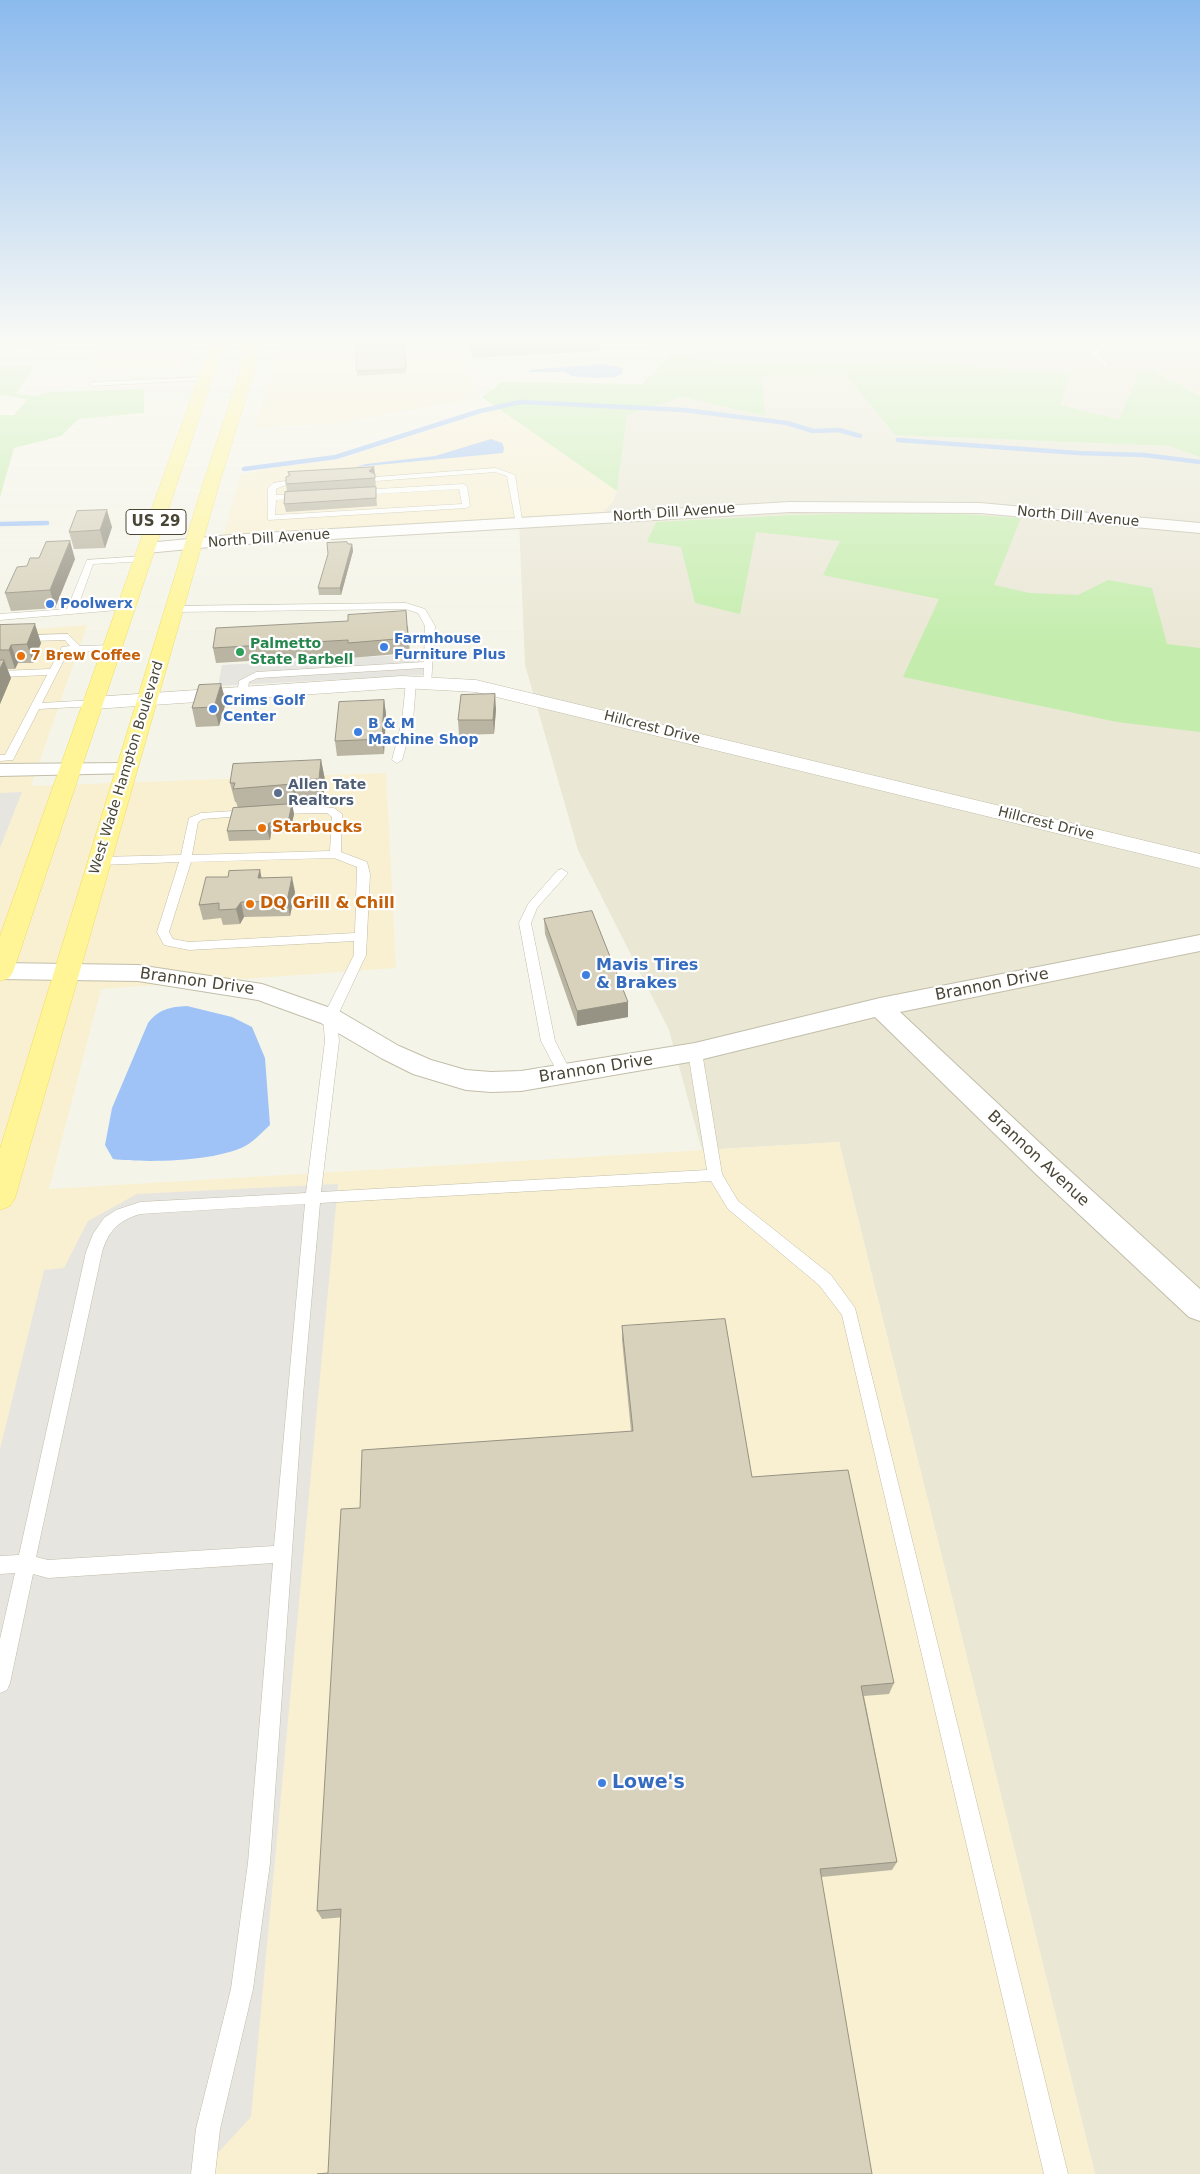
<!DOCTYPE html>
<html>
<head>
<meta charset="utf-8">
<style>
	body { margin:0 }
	canvas { display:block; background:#f5f4e8 }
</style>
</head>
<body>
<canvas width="1200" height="2174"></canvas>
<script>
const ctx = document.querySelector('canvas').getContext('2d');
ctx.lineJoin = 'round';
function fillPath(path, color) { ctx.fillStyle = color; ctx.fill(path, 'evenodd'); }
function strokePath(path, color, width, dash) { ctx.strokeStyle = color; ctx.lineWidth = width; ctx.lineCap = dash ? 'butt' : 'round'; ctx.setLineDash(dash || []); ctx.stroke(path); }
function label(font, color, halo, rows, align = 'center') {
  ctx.font = font + ' "DejaVu Sans",sans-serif'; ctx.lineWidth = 4.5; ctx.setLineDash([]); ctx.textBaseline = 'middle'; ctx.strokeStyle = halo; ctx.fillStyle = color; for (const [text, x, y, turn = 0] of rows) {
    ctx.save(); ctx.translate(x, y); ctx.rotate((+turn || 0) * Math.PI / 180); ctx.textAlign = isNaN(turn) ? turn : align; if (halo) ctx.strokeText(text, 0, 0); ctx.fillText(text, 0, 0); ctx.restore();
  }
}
fillPath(new Path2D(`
	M639 339H1200V396L1152 371 1119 419 1060 405 1069 373 919 362 732 364 671 355Z
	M846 375 895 435 1169 446 1200 457V2174H1095L839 1142 702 1150 669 1030 578 850 525 665 519 521 612 503 617 491 627 415 682 397 765 416 762 376Z`), '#eae7d5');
fillPath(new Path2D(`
	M104 339H193L182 367 89 370Z
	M284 339H454L481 397 338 423 254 428Z
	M498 408 617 491 612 503 602 513 223 537 240 475 282 466 338 460Z
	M87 625 31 786 386 773 396 968 101 989 49 1189 839 1142 1095 2174H0V632Z`), '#f9f0d1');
fillPath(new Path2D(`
	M671 355 732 364 919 362 1070 373 1060 405 1119 419 1140 371H1152L1200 396V457L1169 446 895 435 846 375 762 376 765 416 682 397 627 415 617 491 482 397 502 382 642 384Z
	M35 365 16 394 35 396 51 392 144 389V413L79 419 61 436 14 448 0 497V415H14L28 399 0 395V367Z
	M931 512 1021 518 994 585 1030 593 1078 595 1108 580 1152 588 1167 644 1200 648V732L1117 722 903 677 939 599 823 575 840 541 756 532 740 614 695 603 681 547 647 542 656 522 791 515Z`), '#c4edad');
fillPath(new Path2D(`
	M422 654 423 675 218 686 222 665Z
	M22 792 0 848V793Z
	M338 1184 251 2117 214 2157 212 2174H0V1449L44 1270 64 1268 88 1221 137 1194Z`), '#e6e5e0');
fillPath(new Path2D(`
	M602 364 623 368 622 374 615 377 594 378 571 376 565 372H530L529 370Z
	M491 439 502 443 504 448 503 453 356 467 366 464 435 456Z
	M187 1006 232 1017 252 1027 265 1058 270 1125C263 1131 257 1138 250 1143 223 1162 145 1163 113 1159L105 1145 112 1108 148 1023C159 1009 170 1007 187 1006Z`), '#9fc3f7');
strokePath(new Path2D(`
	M898 440 1078 453 1144 455 1200 462
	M244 469 336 457 480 411 521 402 684 410 787 423 813 431 839 430 860 436
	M0 524 47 523`), '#9fc3f7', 4.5);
const service = new Path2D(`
	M1104 339H1110L1108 344 1097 354 1108 363 1106 366 1090 354Z
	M205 377 207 380 92 386 88 384 92 382Z
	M496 468 515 475 523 526 516 524 507 476 495 472 376 481 372 479 376 477Z
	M286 481 290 483 276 489V495L463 484 467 486 470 506 466 508 268 520V488L273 483ZM459 489 462 504 275 515 276 500Z
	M144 556 148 559 147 561 93 564 77 609 126 604 129 605V609L0 620V614L67 609 87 560Z
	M406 603 425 609 435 626 431 684 423 682 424 668 258 678 249 682 247 694 242 697 237 694 239 681 256 672 424 662 425 626 418 613 405 609 175 612 170 609 175 606Z
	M68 634 80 646 113 645 118 648 113 651 68 652 42 703 94 700 99 703 94 706 39 709 13 760 0 761V755H5L47 675 0 677V671L50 669 62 647 70 646 65 640 0 642V636Z
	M411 679 416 682 413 721 402 760 397 763 392 760 402 721 406 682Z
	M316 806 334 808 342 814 341 852 367 862 370 874 366 955 337 1017 339 1041 321 1192 707 1170 688 1052 695 1047 702 1052 722 1174 738 1201 831 1275 855 1308 1068 2174H1044L842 1315 819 1285 728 1209 711 1181 320 1203 303 1395 270 1863 253 1989 220 2129 215 2174H191L196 2129 231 1989 248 1863 273 1563 48 1578 33 1574 10 1683 7 1690 0 1693V1639L15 1573 0 1574V1556L19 1555 86 1252 93 1234 104 1218 116 1210 140 1202 306 1193 325 1041 323 1017 354 955V941L189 950 164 945 157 932 179 862 100 865 94 861 100 857 181 855 189 818 201 813 250 810 254 811V815L203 819 198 822 192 855 330 851 332 817 327 813 274 814 268 811 274 808ZM334 858 357 867 355 933 189 942 173 939 169 932 191 862ZM305 1204 274 1546 48 1560 36 1557 102 1252C109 1230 118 1221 140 1214Z
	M562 869 568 873 537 908 531 923 555 1041 572 1074 565 1079 560 1077 541 1041 519 923 528 904 558 870Z`);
const minor = new Path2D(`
	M790 502 980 503 1200 523V533L980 513 790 512 230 545 147 553 141 551 139 548 141 545 147 543 230 535Z
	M127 763 134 765 137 769 134 773 0 776V764Z
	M1200 935V951L900 1012 1056 1158 1200 1289V1321L1189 1317 1036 1174 875 1017 695 1061 521 1091 491 1092 466 1090 413 1074 381 1058 321 1023 258 1000 138 981 0 979V963L138 965 262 984 339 1011 399 1046 431 1060 466 1070 491 1072 521 1071 695 1043 880 998Z`);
const tertiary = new Path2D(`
	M0 339H73L66 343 0 346Z
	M402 676 476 680 1200 854V868L476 692 402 688 94 709 87 707 84 703 87 699 94 697Z`);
const primary = new Path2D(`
	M214 339H228L212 379 13 972 9 978 0 981V936L198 379Z
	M247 339H261L253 375 219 484 15 1198 10 1206 0 1210V1149L203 484 239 375Z`);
strokePath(service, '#c2bea9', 1);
strokePath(minor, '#c2bea9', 2);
strokePath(tertiary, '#c2bea9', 1);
strokePath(primary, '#efde5c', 1);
fillPath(service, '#fff');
fillPath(minor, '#fff');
fillPath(tertiary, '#fff');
fillPath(primary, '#fff597');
fillPath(new Path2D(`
	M356 339H371V340L404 339 406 373 357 376Z
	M469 339H600V351L472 358Z
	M374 467 377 506 286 512 284 504 287 492 286 484 289 476 288 472Z
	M112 527 105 548 74 549 69 532Z
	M348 544H352L353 551 341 595H319L318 588Z
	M75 559 55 608 11 611 5 593 27 566Z
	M0 625 41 643 33 663H18L15 669H7L11 678 0 704Z
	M408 626 410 653 350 658V655L216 663 213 648Z
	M384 700 386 714 384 754 337 756 335 741Z
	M226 702 219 726 196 727 192 708Z
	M496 709 494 734 459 735 458 720Z
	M321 760 325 780 323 799 297 800 296 804 267 806 292 804 294 814 290 832 271 833 270 840 229 841 227 831 238 808 236 802H235L230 783Z
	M260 870 261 878 295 892 290 916 244 917 240 924 223 925 221 918 203 920 199 905 228 877Z
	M544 919 628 1002V1017L577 1026 545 934Z
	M622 1326 752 1477 894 1683 889 1694 864 1696 897 1862 892 1870 822 1877 322 1919 317 1911 360 1508 631 1431 622 1340Z`), '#bab5a2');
fillPath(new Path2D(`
	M374 467 376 483V487L375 475 369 471Z
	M107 510 112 527 105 548 100 530Z
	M70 541 75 559 55 608 50 590Z
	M352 544 353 551 341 595 340 588Z
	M35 624 41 643 33 663 27 644Z
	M11 645 18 663 15 669 9 650Z
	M4 660 11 678 0 704V669Z
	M221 684 226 702 219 726 214 707Z
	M495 694 496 709 494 734 493 720Z
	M384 700 386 714 384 754 382 739Z
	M321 760 325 780 323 799 319 779Z
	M293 780 297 800 296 804 292 784Z
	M292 804 294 814 290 832 288 822Z
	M269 823 271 833 270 840 267 830Z
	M260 870 263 885 258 878Z
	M292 877 295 892 290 916 287 901Z
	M241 902 244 917 240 924 236 909Z
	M628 1002V1017L577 1026V1011Z`), '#979384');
const building = new Path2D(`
	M356 339H370V340L404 339 406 369 357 371Z
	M471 339H537L471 342Z
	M374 467 369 471 375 474V478L286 484V477L290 475 288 472Z
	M376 487V498L284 504 285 492Z
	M107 510 100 530 69 532 77 511Z
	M70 541 50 590 5 593 17 567 27 566 30 558H39L46 542Z
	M347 542 348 544H352L340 588H318L328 554 327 543Z
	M406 611 408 638 348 643V640L213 648 216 628 348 621V615Z
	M35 624 27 644 11 645 9 650H0V625Z
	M0 660H4L0 669Z
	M221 684 214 707 192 708 199 685Z
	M495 694 493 720H458L461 695Z
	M384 700 382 739 335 741 339 702Z
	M321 760 319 779 293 780 292 784 233 789 235 783H230L233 764Z
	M292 804 288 822 269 823 267 830 227 831 233 808Z
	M260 870 258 878 292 877 287 901 241 902 236 909 219 910V903L199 905 206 877H228L229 871Z
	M592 911 628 1002 577 1011 544 919Z
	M725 1319 752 1477 848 1470 894 1683 861 1686 897 1862 820 1869 872 2174H317L328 2173 341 1909 317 1911 341 1509 360 1508 362 1450 633 1431 622 1326Z`);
fillPath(building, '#d8d2bc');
strokePath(building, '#979384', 1);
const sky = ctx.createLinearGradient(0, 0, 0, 644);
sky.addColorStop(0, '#8bbaee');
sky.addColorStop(0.53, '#fafaf5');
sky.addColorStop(1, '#fafaf500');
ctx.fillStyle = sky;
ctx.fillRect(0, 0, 1200, 644);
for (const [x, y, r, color] of [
	[50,604,5,"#3f7fe0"],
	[384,647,5,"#3f7fe0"],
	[240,652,5,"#2e9e5b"],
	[21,656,5,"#e8710a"],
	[213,709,5,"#3f7fe0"],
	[358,732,5,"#3f7fe0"],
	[278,793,5,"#5c6f8a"],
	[262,828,5,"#e8710a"],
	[250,904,5,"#e8710a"],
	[586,975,5,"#3f7fe0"],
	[602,1783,5,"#3f7fe0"]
]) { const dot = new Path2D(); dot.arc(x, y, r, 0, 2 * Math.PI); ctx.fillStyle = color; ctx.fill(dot); strokePath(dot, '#fff', 2); }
label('14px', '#4a4636', '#fff', [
	["North Dill Avenue",674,513,-4],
	["North Dill Avenue",1078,517,5],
	["North Dill Avenue",269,539,-4],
	["Hillcrest Drive",652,728,14],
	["West Wade Hampton Boulevard",127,768,-73],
	["Hillcrest Drive",1046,824,14]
]);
label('bold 14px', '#366cbe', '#fff', [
	["Poolwerx",60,604],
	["Farmhouse",394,639],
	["Furniture Plus",394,655],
	["Crims Golf",223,701],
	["Center",223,717],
	["B & M",368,724],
	["Machine Shop",368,740]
], 'left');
label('bold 14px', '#27864d', '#fff', [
	["Palmetto",250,644],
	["State Barbell",250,660]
], 'left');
label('bold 14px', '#c56008', '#fff', [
	["7 Brew Coffee",31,656]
], 'left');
label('bold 14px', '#4e5e75', '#fff', [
	["Allen Tate",288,785],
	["Realtors",288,801]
], 'left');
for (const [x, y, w] of [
	[156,522,60]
]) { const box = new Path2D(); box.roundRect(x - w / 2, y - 12.5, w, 25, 4); ctx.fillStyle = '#fff'; ctx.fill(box); strokePath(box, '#4a4636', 1); }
label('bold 15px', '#4a4636', null, [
	["US 29",156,522]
]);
label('bold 16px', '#c56008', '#fff', [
	["Starbucks",272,828],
	["DQ Grill & Chill",260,904]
], 'left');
label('bold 16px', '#366cbe', '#fff', [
	["Mavis Tires",596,966],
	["& Brakes",596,984]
], 'left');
label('16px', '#4a4636', '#fff', [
	["Brannon Drive",197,982,8],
	["Brannon Drive",992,985,-11],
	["Brannon Drive",596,1069,-9],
	["Brannon Avenue",1038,1159,43]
]);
label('bold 19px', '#366cbe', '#fff', [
	["Lowe's",612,1783]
], 'left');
</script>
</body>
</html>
